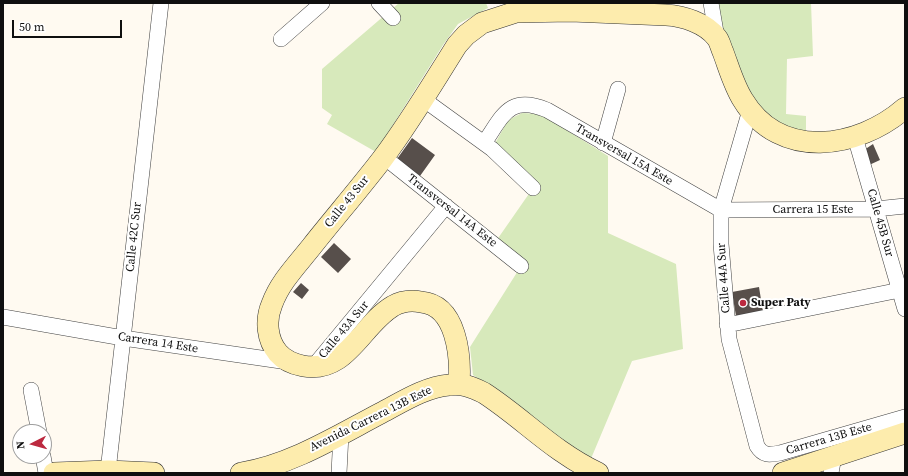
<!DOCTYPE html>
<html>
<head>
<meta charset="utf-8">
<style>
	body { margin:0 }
	#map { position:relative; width:908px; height:476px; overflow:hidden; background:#fffaf1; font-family:"Source Serif 4",serif }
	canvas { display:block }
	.frame { position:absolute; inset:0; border:4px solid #0f0f0f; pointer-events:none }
	.north { position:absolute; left:12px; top:424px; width:40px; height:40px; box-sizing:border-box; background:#fff; border:1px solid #9f9f9f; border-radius:50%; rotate:264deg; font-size:11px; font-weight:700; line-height:16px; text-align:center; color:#0f0f0f }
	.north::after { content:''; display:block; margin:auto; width:14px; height:18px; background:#bc293f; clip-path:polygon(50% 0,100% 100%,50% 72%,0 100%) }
	.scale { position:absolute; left:12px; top:20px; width:110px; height:18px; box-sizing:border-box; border:2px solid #0f0f0f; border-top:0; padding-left:5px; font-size:12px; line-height:14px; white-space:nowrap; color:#0f0f0f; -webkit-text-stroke:3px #fff; paint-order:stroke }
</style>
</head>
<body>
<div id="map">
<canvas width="908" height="476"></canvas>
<div class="frame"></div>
<div class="north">N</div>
<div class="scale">50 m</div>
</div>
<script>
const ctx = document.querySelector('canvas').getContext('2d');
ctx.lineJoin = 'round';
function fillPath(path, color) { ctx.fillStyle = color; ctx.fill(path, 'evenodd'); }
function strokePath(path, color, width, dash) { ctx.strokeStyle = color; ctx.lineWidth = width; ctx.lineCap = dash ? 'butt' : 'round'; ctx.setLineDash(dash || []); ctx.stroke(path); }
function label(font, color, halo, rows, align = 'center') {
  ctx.font = font + ' "Source Serif 4",serif'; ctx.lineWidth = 4; ctx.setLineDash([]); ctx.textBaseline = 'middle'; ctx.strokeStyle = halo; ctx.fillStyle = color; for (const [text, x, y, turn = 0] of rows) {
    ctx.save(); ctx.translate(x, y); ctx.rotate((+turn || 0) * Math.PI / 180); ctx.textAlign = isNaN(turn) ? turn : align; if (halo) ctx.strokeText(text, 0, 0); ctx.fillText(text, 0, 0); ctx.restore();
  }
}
fillPath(new Path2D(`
	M399 3H486L488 8 458 24 443 45 376 152 327 124 332 115 322 108V69Z
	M715 3H811L813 56 787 59 786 114 806 116V133C798 131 786 130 779 126 751 110 718 34 715 3Z
	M522 113 541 114 608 156V233L676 264 683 349 632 361 590 461 533 417 473 375 470 347 521 266 494 244 533 188 492 149 508 120Z`), '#d7e9bb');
fillPath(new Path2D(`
	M412 138 435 155 420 176 397 159Z
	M873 144 880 160 867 166 864 150Z
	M334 243 351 259 338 273 321 257Z
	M301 283 309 290 302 299 293 292Z
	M759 287 763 312 736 316 732 292Z`), '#574f4b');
const street = new Path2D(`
	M379 3 393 18
	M711 3 717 38
	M281 39 322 3
	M423 99 492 149 533 188
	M750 110 721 210V244L729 339 757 446C763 456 769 455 780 453L905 417
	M855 137 905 309
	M484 143C503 116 509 94 547 110L721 210 876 209 905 206
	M603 143 618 89
	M384 157 521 266
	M3 317 123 338 288 362
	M727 325 905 289
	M313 367 446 206
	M31 390 39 432
	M43 456 46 473
	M108 471 161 3
	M339 473 341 434
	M831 473 834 456`);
const secondary = new Path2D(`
	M459 384C461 357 457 305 421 302 411 300 402 301 393 306 361 325 347 374 303 366 293 364 285 361 278 353 267 340 265 320 272 304 280 282 297 265 312 246 335 217 360 188 383 158 410 122 433 83 457 45L466 35 482 23 516 12 571 11 666 15C683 16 706 23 717 38 720 42 721 48 723 52 729 68 734 86 743 100 780 161 858 149 905 108
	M54 473 108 471 154 473
	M241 473C291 465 337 436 381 413 402 402 425 387 449 385 462 383 472 387 484 393 524 419 552 451 598 473
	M783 473 905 433`);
strokePath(street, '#424242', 16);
strokePath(secondary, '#313131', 22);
strokePath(street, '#fff', 15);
strokePath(secondary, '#fdecad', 21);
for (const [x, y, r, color] of [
	[743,303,4,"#bc293f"]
]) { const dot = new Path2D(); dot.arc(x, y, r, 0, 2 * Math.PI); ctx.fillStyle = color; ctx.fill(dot); strokePath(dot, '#fff', 1.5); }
label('12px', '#0f0f0f', '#fff', [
	["Transversal 15A Este",624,155,30],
	["Calle 43 Sur",347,202,-51],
	["Carrera 15 Este",813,210],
	["Transversal 14A Este",452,211,38],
	["Calle 45B Sur",880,223,74],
	["Calle 42C Sur",134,237,-84],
	["Calle 44A Sur",724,278,-94],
	["Calle 43A Sur",344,330,-50],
	["Carrera 14 Este",158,343,9],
	["Avenida Carrera 13B Este",371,419,-26],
	["Carrera 13B Este",829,439,-16]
]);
label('bold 12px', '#0f0f0f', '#fff', [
	["Super Paty",751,303]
], 'left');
</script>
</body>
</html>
